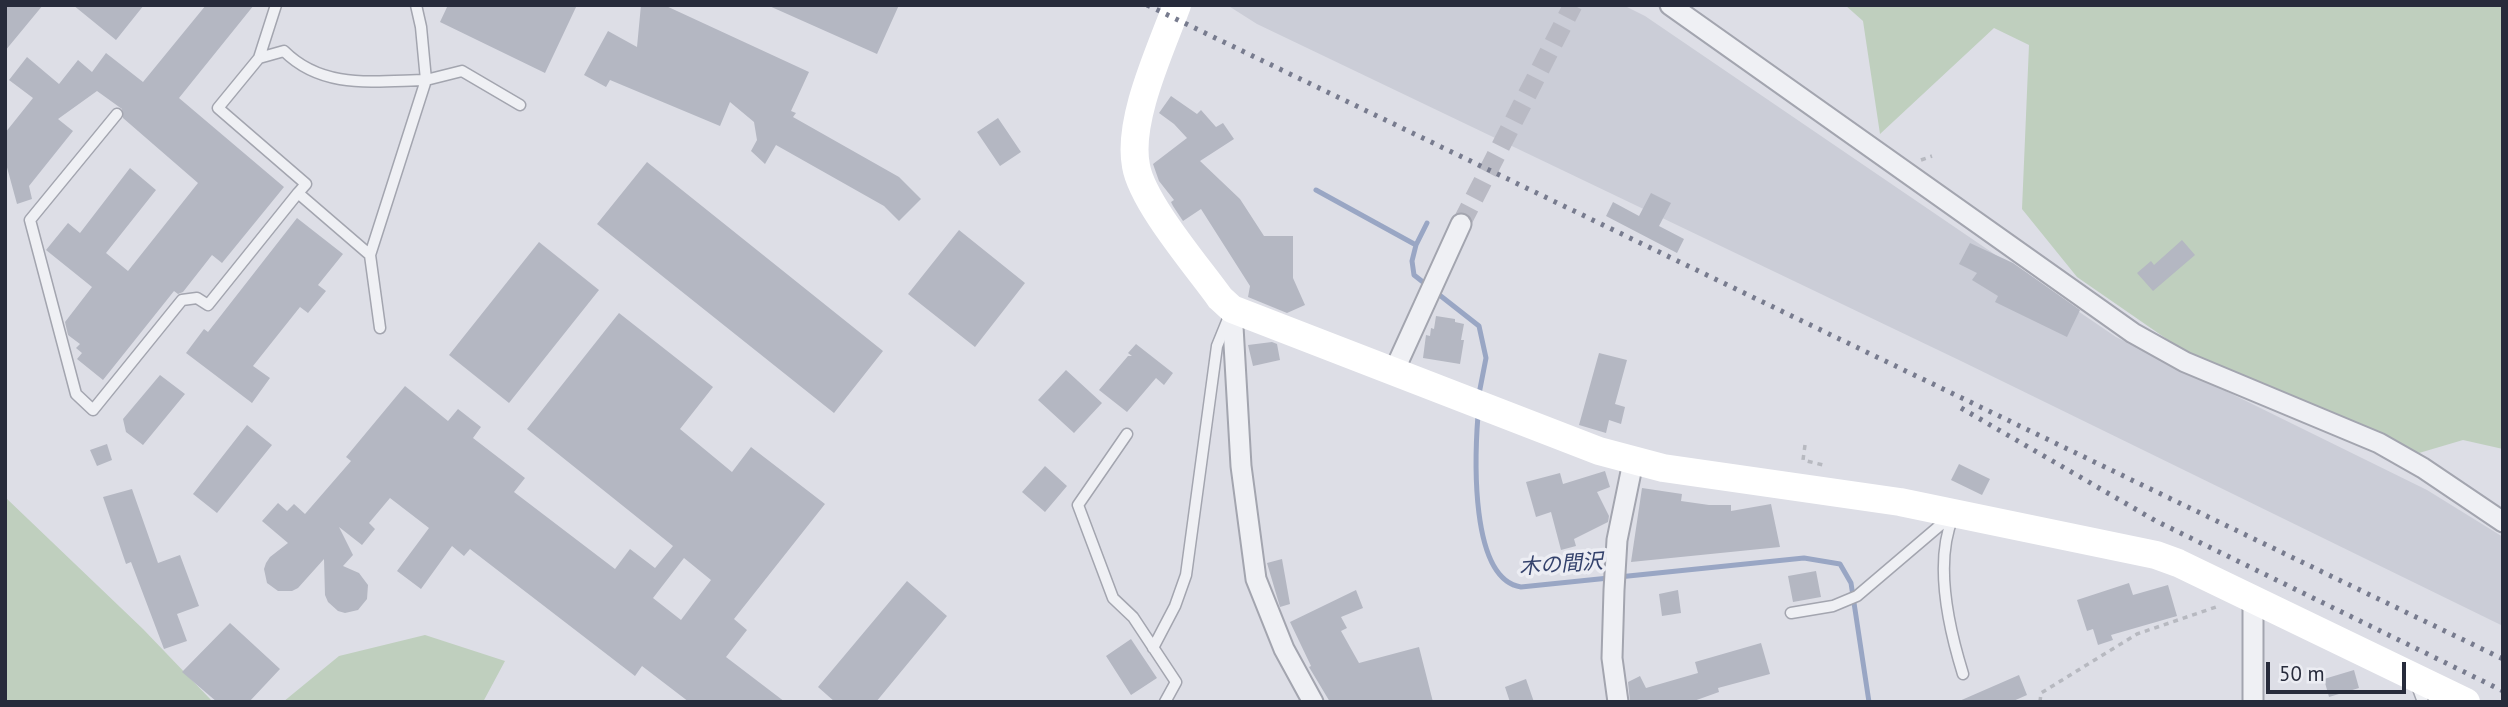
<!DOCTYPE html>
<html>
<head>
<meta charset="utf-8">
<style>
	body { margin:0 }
	#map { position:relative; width:2508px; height:707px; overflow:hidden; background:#dddee6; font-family:"PT Sans",sans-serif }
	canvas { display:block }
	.frame { position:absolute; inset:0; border:7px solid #272b3b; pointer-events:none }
	.scale { position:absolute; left:2266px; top:662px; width:140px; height:32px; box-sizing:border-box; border:4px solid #272b3b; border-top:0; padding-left:9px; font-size:21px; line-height:24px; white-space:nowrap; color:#272b3b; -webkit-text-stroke:5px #ecedf3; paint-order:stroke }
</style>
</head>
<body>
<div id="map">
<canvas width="2508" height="707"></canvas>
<div class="frame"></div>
<div class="scale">50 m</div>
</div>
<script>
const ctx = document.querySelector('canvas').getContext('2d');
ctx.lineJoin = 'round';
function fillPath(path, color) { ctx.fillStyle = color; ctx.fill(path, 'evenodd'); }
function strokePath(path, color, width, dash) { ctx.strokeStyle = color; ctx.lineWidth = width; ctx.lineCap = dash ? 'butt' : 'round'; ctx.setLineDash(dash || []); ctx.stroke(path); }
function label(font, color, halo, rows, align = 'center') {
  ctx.font = font + ' "PT Sans","Noto Sans JP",sans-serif'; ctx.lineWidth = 7; ctx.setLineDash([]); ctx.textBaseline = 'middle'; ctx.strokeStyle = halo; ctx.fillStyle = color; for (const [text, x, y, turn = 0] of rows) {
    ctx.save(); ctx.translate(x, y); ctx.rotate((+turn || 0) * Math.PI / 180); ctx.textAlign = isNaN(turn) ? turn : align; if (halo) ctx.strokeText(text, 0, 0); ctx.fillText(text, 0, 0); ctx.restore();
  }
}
fillPath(new Path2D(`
	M1227 5H1623L1645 16 2116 337 2427 490 2503 537V626L1961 361 1257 24Z`), '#cbcdd7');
fillPath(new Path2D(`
	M1845 5H2503V449L2463 440 2419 453 2184 351 2077 277 2022 209 2029 45 1994 28 1880 134 1863 21Z
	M5 497 143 629 213 702H5Z
	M425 635 505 661 483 702H283L339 656Z`), '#bfcfbe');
strokePath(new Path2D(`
	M1316 190 1416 245 1412 261 1414 275 1479 326 1486 358 1479 394
	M1416 245 1427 223
	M1478 415C1475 454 1469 579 1521 587L1804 558 1840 564 1851 583 1869 702`), '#99a6c4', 5);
fillPath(new Path2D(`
	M5 5H43L5 51Z
	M73 5H144L116 40Z
	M206 5H254L179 98 284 187 222 263 212 255 183 292 178 294 174 291 103 380 77 359 82 353 76 348 80 344 68 335 65 322 92 287 46 250 68 223 80 233 130 168 156 190 106 253 128 271 198 183 123 118 122 109 97 91 58 119 73 131 29 186 32 199 17 204 5 160V133L33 98 9 80 27 57 59 84 78 60 92 72 106 53 143 82Z
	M448 5H577L545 73 440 22Z
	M641 5H664L809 72 791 111 796 113 793 117 899 177 921 199 899 221 884 206 776 145 765 164 751 151 757 140 754 122 730 102 720 126 610 80 606 87 584 75 608 31 637 47Z
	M767 5H899L877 54Z
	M1171 96 1197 114 1201 110 1216 127 1223 123 1234 139 1200 161 1240 199 1264 236H1293V278L1305 305 1287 313 1248 297 1250 286 1201 209 1183 221 1173 206 1171 202 1174 200 1159 181 1153 164 1187 138 1174 124 1159 113Z
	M998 118 1021 152 1000 166 977 132Z
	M647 162 883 351 834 413 597 224Z
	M1651 193 1671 203 1659 226 1684 239 1677 253 1606 216 1613 202 1639 216Z
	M297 218 343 254 318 285 326 291 308 313 300 307 253 366 270 378 252 403 186 353 204 329 208 332Z
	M959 230 1025 283 975 347 908 294Z
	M2182 240 2195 255 2153 291 2137 273 2151 261 2154 265Z
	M539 242 599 290 509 403 449 355Z
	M1970 243 2013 263 2080 310 2067 337 1995 302 1998 296 1972 280 1977 273 1959 264Z
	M619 313 713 387 680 429 732 472 751 447 825 504 734 619 747 630 726 657 785 702H689L642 666 635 676 470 549 464 556 452 546 421 589 397 571 429 528 390 498 369 523 375 529 362 545 339 527 353 555 343 566 359 573 368 585 367 599 358 610 345 613 338 611 328 602 325 595 324 559 298 588 292 591H278L267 583 264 569 266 563 270 557 288 543 262 521 278 503 287 511 294 504 305 514 351 461 346 457 405 386 448 421 458 409 481 427 473 438 525 478 514 492 615 569 630 549 655 568 673 546 527 429ZM684 558 711 580 681 620 653 598Z
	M1436 316 1455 319V322L1464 324 1461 340H1464L1460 364 1423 358 1426 335 1430 336 1431 328 1434 329Z
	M1272 342 1277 344 1280 360 1253 366 1248 345Z
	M1136 344 1173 373 1164 385 1156 378 1127 412 1099 390 1128 356H1132L1128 353Z
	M1599 353 1627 360 1615 404 1625 407 1621 424 1609 420 1606 433 1579 425Z
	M1066 370 1102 403 1074 433 1038 400Z
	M160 375 185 394 143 445 126 432 123 419Z
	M247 425 272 445 217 513 193 494Z
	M107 444 112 460 97 466 90 450Z
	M1959 464 1990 479 1982 495 1951 480Z
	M1045 466 1067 486 1045 512 1022 492Z
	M1605 471 1610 487 1597 492 1609 516 1608 522 1574 539 1576 546 1561 550 1551 512 1536 517 1526 482 1560 473 1563 484Z
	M1642 488 1682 494 1681 501 1709 505H1731V511L1771 504 1780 547 1631 562Z
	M132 489 158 563 180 555 199 606 177 614 187 641 164 649 131 562 126 564 103 497Z
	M1282 559 1290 604 1280 607 1267 563Z
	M1816 571 1821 597 1793 602 1788 576Z
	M907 581 947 616 876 702H835L818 687Z
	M2129 583 2133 595 2168 585 2177 616 2111 635 2113 640 2098 645 2093 629 2087 631 2077 600Z
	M1356 590 1363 608 1341 617 1347 628 1341 631 1359 663 1419 647 1433 702H1330L1309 667 1311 666 1290 622Z
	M1678 590 1681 613 1662 616 1659 594Z
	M230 623 280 669 249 702H217L182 672Z
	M1131 639 1157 678 1131 695 1106 656Z
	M1761 643 1770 674 1718 688 1719 692 1691 702H1630L1628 682 1640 676 1646 688 1698 673 1695 662Z
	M2354 670 2359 688 2329 697 2324 679Z
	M2019 675 2027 695 2011 702H1957Z
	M1526 679 1534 702H1510L1505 687Z`), '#b4b7c2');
strokePath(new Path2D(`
	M1461 224 1573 5`), '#b9bac4', 19, [19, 10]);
const lane = new Path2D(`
	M276 5 259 58 284 51C323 90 375 81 426 80L421 27 416 5
	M259 58 218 108 306 184 298 193 370 255
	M117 114 30 220 76 394 93 410 182 300 197 298 208 305 298 193
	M380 328 370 255 426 80 462 71 520 105
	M1127 434 1078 505 1113 598 1133 617 1176 682 1165 702
	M1953 517C1934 562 1949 629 1963 674
	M1791 613 1833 606 1857 596 1951 516
	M1153 648 1175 606 1186 575 1217 346 1228 319
	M2416 683 2423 702`);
const street = new Path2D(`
	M1670 5 2133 333 2185 362 2379 443 2423 468 2503 522
	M1232 309 1241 466 1256 579 1284 649 1313 702
	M1394 371 1461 224
	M2253 598V702
	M1618 702 1612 658 1614 590 1617 540 1633 462`);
strokePath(lane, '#a3a5af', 13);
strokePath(street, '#a3a5af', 23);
strokePath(new Path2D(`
	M1921 160 1932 156
	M1805 445 1803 460 1827 466
	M2040 702 2041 693 2137 634 2216 607`), '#b7b9c0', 3.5, [5, 5]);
strokePath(lane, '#eff0f4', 10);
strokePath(street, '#eff0f4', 19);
strokePath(new Path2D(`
	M1177 5C1161 49 1127 120 1136 166 1142 202 1197 266 1220 298L1232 309 1599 451 1663 468 1900 502 2156 555 2178 563 2466 702`), '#fff', 28);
strokePath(new Path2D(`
	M1147 5 2503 659
	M1961 408 2156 521 2503 691`), '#777b8e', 5, [3.5, 7]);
label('italic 21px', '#34426c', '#ecedf3', [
	["木の間沢",1561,565,-4]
]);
</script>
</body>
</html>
